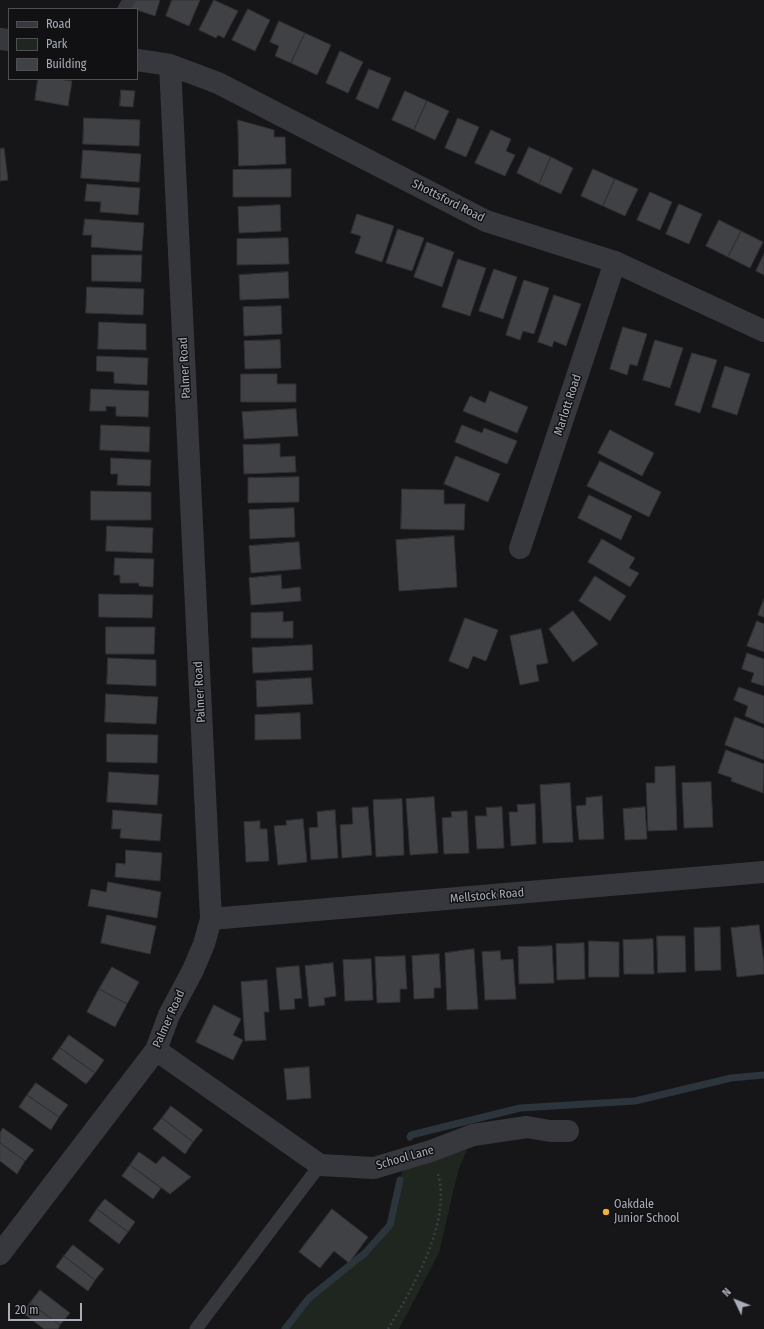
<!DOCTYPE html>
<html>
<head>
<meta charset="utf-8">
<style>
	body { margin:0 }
	#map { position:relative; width:764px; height:1329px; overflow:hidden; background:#161618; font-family:"Fira Sans Condensed",sans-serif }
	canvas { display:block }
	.legend { position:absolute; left:8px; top:8px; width:130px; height:72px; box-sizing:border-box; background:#111113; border:1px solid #4d4f55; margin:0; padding:5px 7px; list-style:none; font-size:12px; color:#a8adb8 }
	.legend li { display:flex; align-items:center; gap:8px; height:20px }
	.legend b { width:20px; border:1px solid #4d4f55 }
	.north { position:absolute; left:716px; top:1281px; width:40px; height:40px; -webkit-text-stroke:3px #111113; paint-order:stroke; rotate:313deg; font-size:11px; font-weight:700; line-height:16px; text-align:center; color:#a8adb8 }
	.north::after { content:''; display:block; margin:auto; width:14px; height:18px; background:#a8adb8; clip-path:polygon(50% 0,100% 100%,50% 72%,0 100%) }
	.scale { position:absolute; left:8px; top:1303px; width:74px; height:18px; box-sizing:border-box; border:2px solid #a8adb8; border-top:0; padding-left:5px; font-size:12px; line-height:14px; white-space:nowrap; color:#a8adb8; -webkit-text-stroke:3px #111113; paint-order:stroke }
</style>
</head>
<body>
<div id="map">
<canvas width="764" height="1329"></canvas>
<ul class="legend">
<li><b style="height:5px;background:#37383d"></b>Road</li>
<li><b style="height:11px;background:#1e261f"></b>Park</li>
<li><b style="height:11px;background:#404145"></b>Building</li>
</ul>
<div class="north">N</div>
<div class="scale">20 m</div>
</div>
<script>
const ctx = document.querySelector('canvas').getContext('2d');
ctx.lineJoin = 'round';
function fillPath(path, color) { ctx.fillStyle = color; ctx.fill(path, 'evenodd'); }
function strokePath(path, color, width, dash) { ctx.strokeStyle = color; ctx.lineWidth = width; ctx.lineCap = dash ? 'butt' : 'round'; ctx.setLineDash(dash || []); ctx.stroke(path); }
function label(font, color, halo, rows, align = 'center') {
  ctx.font = font + ' "Fira Sans Condensed",sans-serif'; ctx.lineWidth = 3; ctx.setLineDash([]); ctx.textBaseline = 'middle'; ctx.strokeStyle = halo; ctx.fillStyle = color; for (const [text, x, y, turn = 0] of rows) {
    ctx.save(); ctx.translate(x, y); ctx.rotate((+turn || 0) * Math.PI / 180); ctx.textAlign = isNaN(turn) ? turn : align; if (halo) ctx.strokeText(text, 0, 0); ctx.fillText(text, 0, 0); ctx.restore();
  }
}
fillPath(new Path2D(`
	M473 1135 458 1171 439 1253 399 1329H285L309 1298 365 1253 390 1226 405 1159Z`), '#1e261f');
strokePath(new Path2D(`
	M410 1137 411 1135 520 1108 635 1101 731 1078 764 1075
	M285 1329 309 1298 365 1253 390 1225 400 1180`), '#2c353c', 7);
const building = new Path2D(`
	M132 0H160L155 16 137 10V9L130 8Z
	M172 0H200L189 26 166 16Z
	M214 0 238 11 224 38 218 35 216 38 199 30Z
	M248 9 270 20 255 51 232 40Z
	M279 21 305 33 291 63 275 56 279 46 270 42Z
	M305 33 331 45 317 75 291 63Z
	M340 51 363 62 348 93 326 83Z
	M369 69 391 78 378 109 356 99Z
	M38 79H57L72 81 68 106 35 100Z
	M121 90 135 91 133 107 120 106Z
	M405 91 427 101 414 130 392 120Z
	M427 101 449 111 435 140 414 130Z
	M84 118 140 120 139 146 83 144Z
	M458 118 479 127 466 157 445 148Z
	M238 120 274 130V137H285L286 164 239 166Z
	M491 130 511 139 506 151 515 155 505 176 475 163Z
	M529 147 551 157 539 184 517 173Z
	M4 148 8 180 0 181V149Z
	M83 150 141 154 139 182 81 178Z
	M551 157 573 168 561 194 539 184Z
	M291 169V197H233V170Z
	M593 169 615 179 603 206 581 196Z
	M615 179 638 189 625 216 603 206Z
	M87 184 140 188 138 215 100 212 101 202 85 201Z
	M650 192 672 202 660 230 637 220Z
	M679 204 702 214 689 244 666 234Z
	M280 205 281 231 239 233 238 207Z
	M357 214 394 226 382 262 355 253 361 236 351 233Z
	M85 219 144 223 142 251 91 247 92 235H83Z
	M719 220 741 231 728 257 706 246Z
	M398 229 424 238 412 271 386 263Z
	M741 231 763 242 750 268 728 257Z
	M288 238 289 264 237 265V239Z
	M427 242 454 252 442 287 414 277Z
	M764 254V275L756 271Z
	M92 255H142L141 282 92 281Z
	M458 259 486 268 470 316 442 307Z
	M494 269 517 277 503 319 479 311Z
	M288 272 289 298 240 300 239 275Z
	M524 280 549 288 534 334 523 331 520 340 506 335Z
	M87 287 144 289 143 315 86 313Z
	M554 295 581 304 566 346 554 341 552 347 538 342Z
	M281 306 282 334 244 336 243 307Z
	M99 322 146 324V350L98 349Z
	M623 327 647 334 637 366 630 364 627 375 610 369Z
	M280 340 281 368 245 369 244 341Z
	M655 340 683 348 670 388 643 380Z
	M692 353 717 360 700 413 675 405Z
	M97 356 148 358 147 385 114 383V372L97 371Z
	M725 366 750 374 737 415 712 407Z
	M241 374H277V384H296V402H241Z
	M91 389 149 391 148 417 116 416V407L106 406V411H90Z
	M490 391 528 407 517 433 463 411 470 396 485 403Z
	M296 409 298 436 244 439 242 412Z
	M101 425 150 427 149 452 100 450Z
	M462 425 482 433 484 428 517 441 507 464 455 442Z
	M610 430 654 453 642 476 598 453Z
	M280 444V457L295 456 296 472 244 474 243 445Z
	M456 456 500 474 488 502 444 484Z
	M111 458 151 460 150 486 117 485 118 474H111Z
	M600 461 661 492 649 517 587 486Z
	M299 477V502L248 503V478Z
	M402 489 444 490V504H465L464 530 401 529Z
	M91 491 151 492V520H91Z
	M589 495 632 516 621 540 578 518Z
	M294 508 295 537 250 539 249 510Z
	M107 526 153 528 152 553 106 551Z
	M454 536 457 587 399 591 396 540Z
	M602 539 635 558 629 568 639 573 630 587 588 562Z
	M299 542 301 569 251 573 249 546Z
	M115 558 154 559 153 587 139 586V583H120V575H114Z
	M281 575 282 589 300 587 301 601 251 605 249 578Z
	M595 576 626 596 610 621 579 601Z
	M99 594 153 595 152 618 99 617Z
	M764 599V617L758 615Z
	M573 611 598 644 573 662 549 629Z
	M283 612V622L293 621V638H251V613Z
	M465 618 498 630 486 661 473 656 468 669 449 661Z
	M757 621 764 624V652L747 646Z
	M106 627H155L154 654H106Z
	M541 629 548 663 536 665 539 681 520 685 510 636Z
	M312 645 313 670 253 673 252 648Z
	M747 653 764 659V686L751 682 754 673 742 669Z
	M108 658 156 660V686L107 684Z
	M311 678 313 704 257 707 256 681Z
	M739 687 764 696V724L745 716 748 706 734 700Z
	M106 694 158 697 156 724 105 722Z
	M300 713 301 739 255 740V715Z
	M735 717 764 728V760L725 745Z
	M107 734 158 735 157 763 107 762Z
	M726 750 764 764 763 793 731 781 732 778 718 773Z
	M675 766 677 830 648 831 646 783H655V767Z
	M109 772 159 775 157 805 107 802Z
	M711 782 713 827 684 828 682 783Z
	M570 783 573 842 543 843 540 785Z
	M602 796 604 839 579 840 576 806 586 805V798Z
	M434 797 438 853 410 855 406 799Z
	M402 799 404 855 376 857 373 800Z
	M535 804 536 844 511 846 509 812H518L517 805Z
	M368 807 372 855 342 858 340 825 353 824 352 808Z
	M502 807 504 848 477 849 475 816H487L486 808Z
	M645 807 647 839 625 840 623 809Z
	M113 810 162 814 160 841 120 838 121 829H112Z
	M335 810 338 858 311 860 309 828 318 827 317 812Z
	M467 811 469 853 444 854 442 818 452 817 451 812Z
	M303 819 307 862 278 865 274 826 287 825 286 821Z
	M260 821V829H267L269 861 246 862 244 822Z
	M126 850 162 853 160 881 115 877 116 863 125 864Z
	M108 882 161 892 157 918 88 906 91 889 106 892Z
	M107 915 156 926 150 954 101 943Z
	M759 925 764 963V974L737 977 731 928Z
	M720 927 721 970 695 971 694 928Z
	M657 936H685L686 972 658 973Z
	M653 939 654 974H624L623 940Z
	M589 941 619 942V977H589Z
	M584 943 585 979 557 980 556 944Z
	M552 946 554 983 519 984 518 947Z
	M474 949 478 1009 447 1010 445 953Z
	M500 951 501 960 513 959 516 999 485 1000 482 952Z
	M439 954 441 988H434V998L414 999 412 956Z
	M405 956 407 989H400V1002L377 1003 375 957Z
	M371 959 373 1000 345 1001 343 960Z
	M333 963 336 996 324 998 325 1005 309 1007 305 966Z
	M299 966 302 998 294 999 295 1009 280 1010 276 968Z
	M112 967 139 982 127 1004 99 989Z
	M267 980 269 1012H264L266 1040 245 1041 241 982Z
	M99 989 127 1004 115 1027 87 1012Z
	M214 1005 241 1019 233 1035 243 1040 233 1060 196 1042Z
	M69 1035 104 1060 95 1073 60 1048Z
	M60 1048 95 1073 86 1084 52 1059Z
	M309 1067 311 1098 287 1100 284 1069Z
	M36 1083 68 1105 59 1117 27 1095Z
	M27 1095 59 1117 51 1130 19 1107Z
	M171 1106 203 1130 193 1142 162 1118Z
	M162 1118 193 1142 185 1154 153 1129Z
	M3 1128 34 1150 25 1161 0 1143V1133Z
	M0 1143 25 1161 17 1174 0 1161Z
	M139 1152 156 1164 163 1156 191 1177 170 1194 130 1165Z
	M130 1165 161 1188 153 1199 122 1176Z
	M105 1199 135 1222 128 1232 97 1209Z
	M97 1209 128 1232 119 1244 89 1221Z
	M332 1209 368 1237 349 1263 334 1251 320 1268 299 1252Z
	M73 1245 104 1269 95 1280 64 1256Z
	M64 1256 95 1280 88 1291 56 1267Z
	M40 1290 70 1313 60 1325 30 1303Z
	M30 1303 60 1325 58 1329H44L23 1313Z`);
fillPath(building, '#404145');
strokePath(building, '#303034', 1);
strokePath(new Path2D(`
	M388 1329C412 1289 452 1222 438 1174`), '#3d3f44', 2.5, [2, 3]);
strokePath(new Path2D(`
	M124 9 129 0
	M196 1329 320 1165`), '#37383d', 13);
strokePath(new Path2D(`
	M0 39 9 40
	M137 60 170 65 218 83 486 221 615 262 764 331
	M520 548 615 262
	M211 919 764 872
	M156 1050 320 1165 374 1168 431 1151 473 1135 527 1127 550 1131H568
	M0 1254 156 1050 169 1015 193 970 204 944 211 919 170 65`), '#37383d', 22);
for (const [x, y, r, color] of [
	[606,1212,4,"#f2b134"]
]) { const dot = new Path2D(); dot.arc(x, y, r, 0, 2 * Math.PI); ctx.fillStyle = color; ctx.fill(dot); strokePath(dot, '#111113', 1.5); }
label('12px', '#a8adb8', '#111113', [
	["Shottsford Road",448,201,27],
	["Palmer Road",185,368,-93],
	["Marlott Road",568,405,-72],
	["Palmer Road",200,692,-93],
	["Mellstock Road",487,896,-5],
	["Palmer Road",169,1019,-66],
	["School Lane",405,1158,-16]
]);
label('12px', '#a8adb8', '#111113', [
	["Oakdale",614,1205],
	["Junior School",614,1219]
], 'left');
</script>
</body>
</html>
